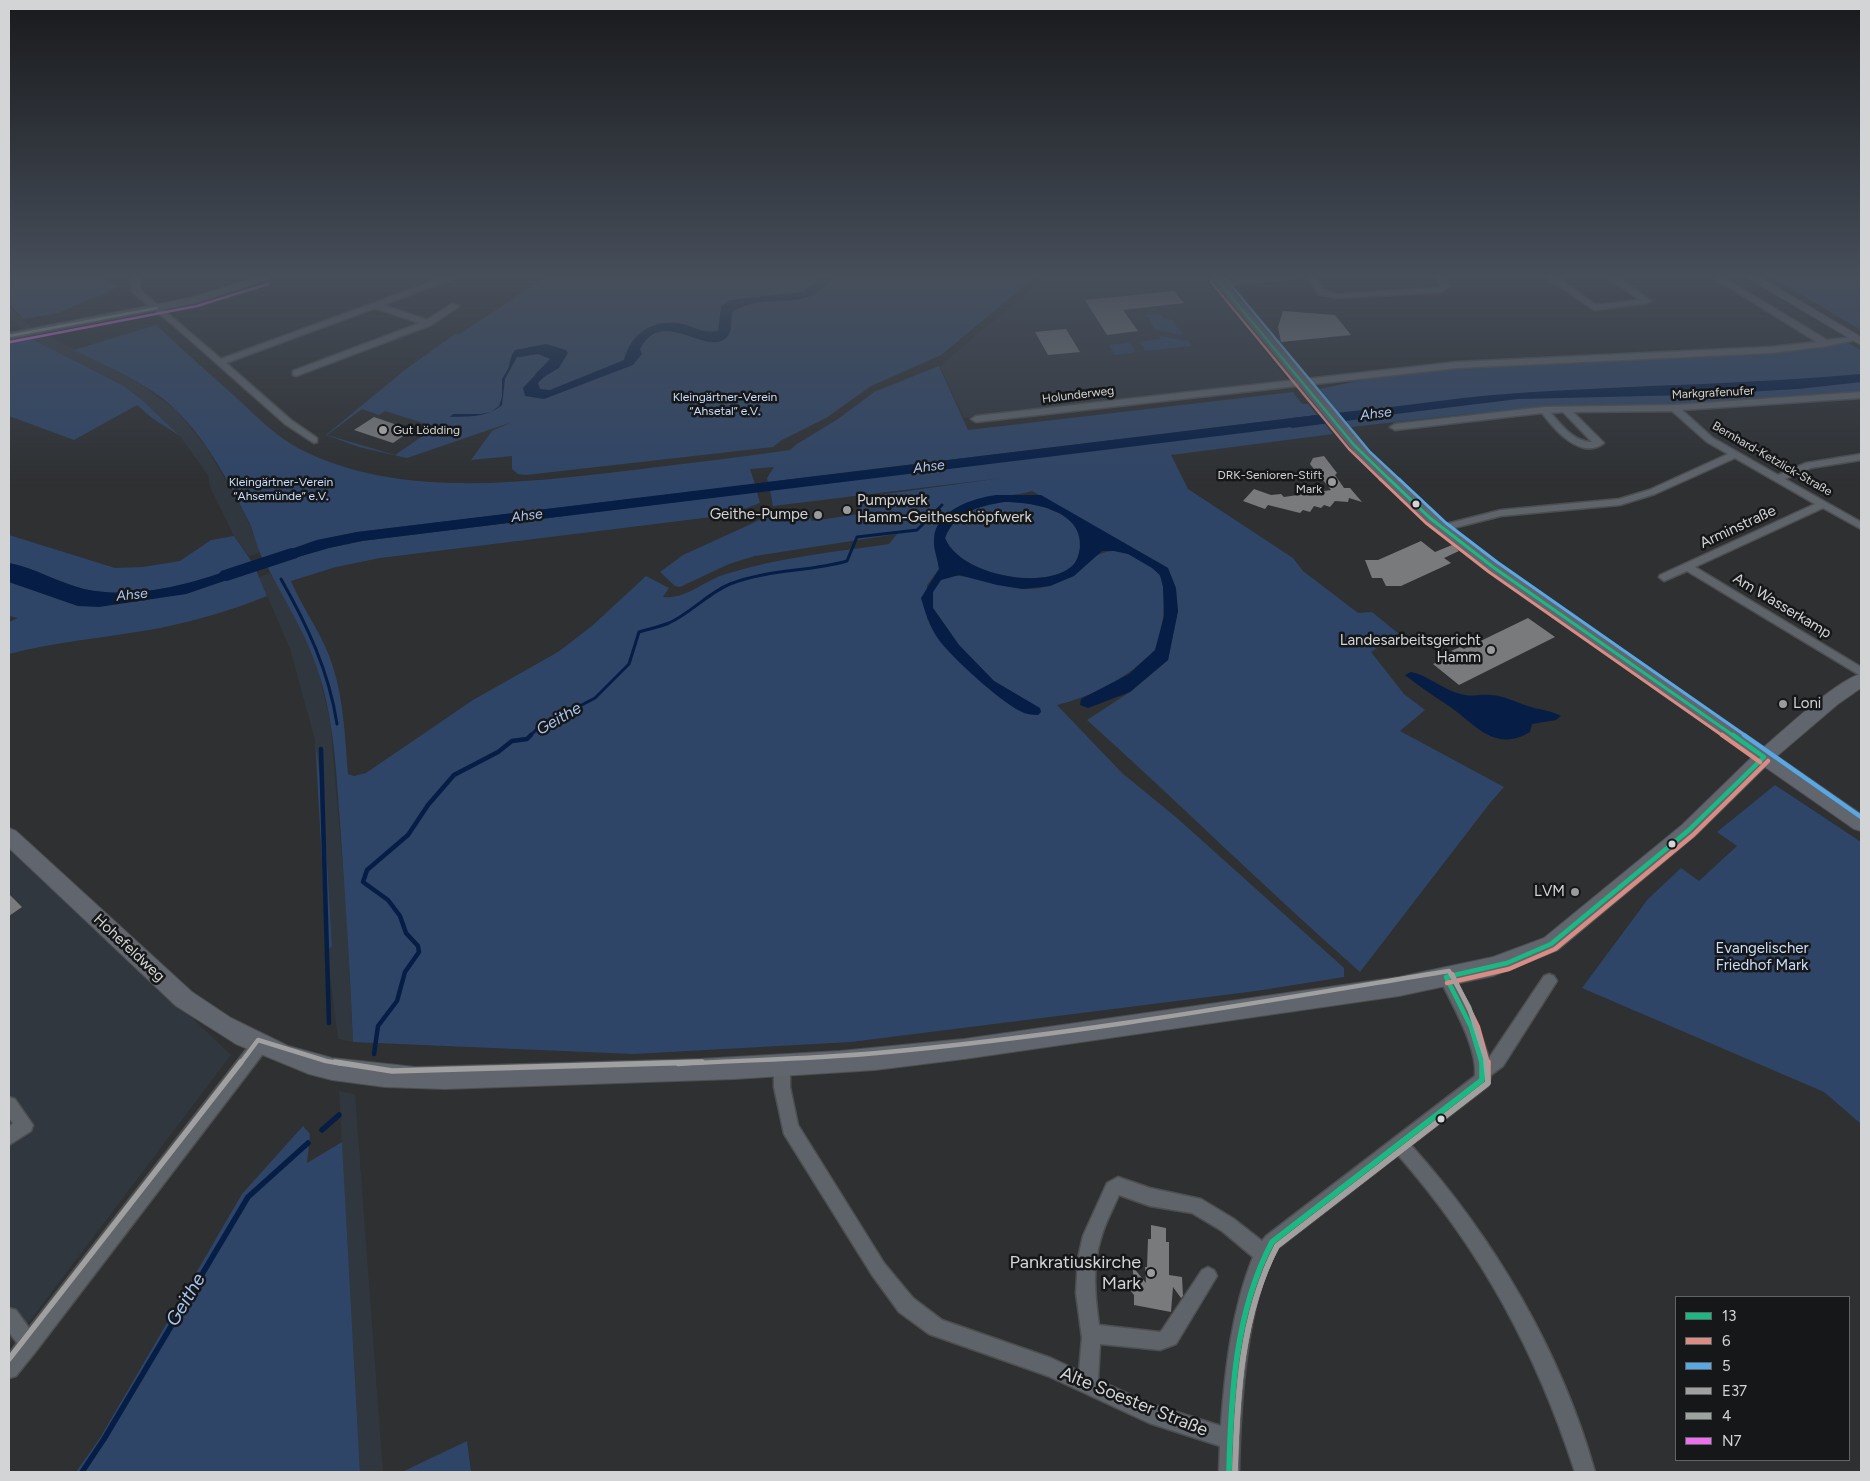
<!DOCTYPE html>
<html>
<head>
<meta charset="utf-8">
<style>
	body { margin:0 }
	#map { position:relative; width:1870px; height:1481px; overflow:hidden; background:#2e3032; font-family:Figtree,sans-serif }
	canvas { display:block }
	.frame { position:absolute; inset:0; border:10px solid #d2d4d6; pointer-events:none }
	.legend { position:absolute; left:1675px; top:1296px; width:175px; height:165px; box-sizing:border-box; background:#161719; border:1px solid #616365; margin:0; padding:6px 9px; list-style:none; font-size:15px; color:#d2d4d6 }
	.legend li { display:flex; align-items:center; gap:10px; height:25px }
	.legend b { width:25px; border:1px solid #616365 }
</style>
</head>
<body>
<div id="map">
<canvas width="1870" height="1481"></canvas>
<div class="frame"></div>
<ul class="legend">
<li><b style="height:6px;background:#1ab984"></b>13</li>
<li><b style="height:6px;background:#d78c84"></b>6</li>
<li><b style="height:6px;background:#58a8e5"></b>5</li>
<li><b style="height:6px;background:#a0a0a0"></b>E37</li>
<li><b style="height:6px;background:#9ca49e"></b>4</li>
<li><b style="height:6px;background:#ec70ee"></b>N7</li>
</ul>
</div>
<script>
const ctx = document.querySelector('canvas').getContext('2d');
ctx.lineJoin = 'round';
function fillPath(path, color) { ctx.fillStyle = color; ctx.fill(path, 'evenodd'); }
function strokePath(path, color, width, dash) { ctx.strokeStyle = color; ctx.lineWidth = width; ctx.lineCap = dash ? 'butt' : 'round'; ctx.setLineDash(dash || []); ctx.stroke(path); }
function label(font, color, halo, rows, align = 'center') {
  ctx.font = font + ' Figtree,sans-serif'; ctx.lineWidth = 5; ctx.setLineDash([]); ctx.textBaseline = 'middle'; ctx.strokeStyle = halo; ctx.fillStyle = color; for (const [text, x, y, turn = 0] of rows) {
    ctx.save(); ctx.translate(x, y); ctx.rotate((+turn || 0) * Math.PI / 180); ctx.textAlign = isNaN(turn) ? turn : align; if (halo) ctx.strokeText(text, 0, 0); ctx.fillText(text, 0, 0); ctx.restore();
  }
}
fillPath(new Path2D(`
	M1044 278H1205L1288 380 964 418 940 366Z
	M9 304 12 310 33 328 23 330 9 318Z
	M40 331 140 384 176 410 206 447 239 503 257 540 259 553 249 556 234 536 210 487 208 475 180 436 141 399 124 386 26 336Z
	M270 573 292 609 308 643 318 669 330 721 346 903 353 1042 338 1039 327 951 332 946 324 807 315 740 290 649 259 577Z
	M9 842 231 1055 29 1322 9 1344Z
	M339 1091 355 1094 383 1472H360Z`), '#31373f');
fillPath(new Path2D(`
	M9 278H101L119 287 58 313 23 319 9 303Z
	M544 278H1034L941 355 871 386 826 418 782 440 773 447 526 475 518 474 512 469V456L471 460 492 431 512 422 407 458 359 447 326 435 406 369 455 334H460ZM362 409 379 415 385 411 436 427 395 455 327 435Z
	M1773 278H1861V330Z
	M1160 314 1163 318 1172 320 1183 335 1155 330 1148 317 1144 315Z
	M156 325C184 351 212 376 240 401 258 418 276 436 298 448 394 499 522 483 625 471 680 464 735 458 790 450L797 444 838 419 874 392 939 366 968 430 1293 392 1302 404H1308L1317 415 768 482 767 478 774 467 750 469 755 484 357 532 317 540 263 559C256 547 255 533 248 520 226 476 200 427 161 397 135 378 103 365 74 350Z
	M26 336 124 386 141 399 180 436 152 418 137 405 74 440 9 416V340Z
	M1159 336 1188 341 1191 346 1144 351V346L1138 342 1161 339Z
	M1847 342 1861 351V393L1781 401 1673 407 1554 408 1468 414 1351 427 1319 389 1401 372 1560 360 1713 355Z
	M1130 343 1136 352 1115 355 1109 345Z
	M1324 423 1333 434 1171 455 1188 489 1293 558 1303 571 1358 613 1372 612 1399 634 1371 652 1404 694 1425 710 1400 731 1504 787 1490 803 1360 972C1267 890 1179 803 1087 720L1130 692 1168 660 1178 611 1168 568 1032 491C1001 500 975 491 948 515 944 518 939 522 938 527 933 541 938 556 939 569L927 585V619L1003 698 1034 705 994 681 959 645 933 608V592L941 580C947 578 954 575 960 576 990 578 1016 596 1049 586 1079 578 1094 540 1129 554 1139 558 1155 567 1160 576 1168 591 1163 635 1155 650 1152 654 1147 657 1144 660 1119 683 1089 697 1057 705L1122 773 1177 818 1344 968V977L1256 991 851 1042 633 1054 353 1042C350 968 345 895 340 822 336 770 334 717 317 668 305 631 284 600 267 566L329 548 362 541 757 492 760 503 728 515 380 558 336 567 291 581C303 610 324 636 333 667 344 701 345 739 348 774L354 776 366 773 473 700 558 652 592 626 646 576 669 588 663 597C685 600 705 580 726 574 780 557 834 552 889 544L897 534 755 556 729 564 680 587 675 586 660 572 683 555 762 519 773 509 807 511 812 521 859 514 856 498 1002 478 773 506 770 490 1101 448Z
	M1004 502C1032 502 1083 510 1080 547 1079 555 1077 562 1071 567 1041 591 959 574 945 538 955 512 979 506 1004 502Z
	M9 535 115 568 143 567 180 561 211 540 234 536 252 562C201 581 140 601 84 589 59 583 35 568 9 563Z
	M256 570 267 596C230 611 189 623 149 630 102 638 55 642 9 654V622L18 618 9 616V582L78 606 186 594Z
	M315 740 324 807 332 946 327 951Z
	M1775 785 1861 842V1124L1824 1092 1582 988 1648 899 1681 868 1699 881 1737 846 1717 832Z
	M303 1126 310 1134 307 1163 342 1142 360 1472H76L100 1438 242 1194Z
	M467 1441 471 1472H404V1471Z`), '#2f4567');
fillPath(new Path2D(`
	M818 278H833C807 316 763 289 732 313 731 319 732 330 728 336 708 360 663 304 640 349L642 354 633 365 544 399 525 396 523 388 550 359 538 354 517 357 505 379 502 405C486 418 470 416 450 417L453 414H481L491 412 499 406 502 397V379L508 369 512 354C530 347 544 346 562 354L559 362 538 383 540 389 550 390 624 360C631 334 650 321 677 323 693 325 700 334 718 331L721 307 729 300 803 292 816 282Z
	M1861 374V382L1798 389 1689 395 1518 399 1347 420 1341 414C1405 405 1469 396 1533 392 1642 385 1752 384 1861 374Z
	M1317 415 1324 423 362 541 329 548 267 566 263 559 317 540 357 532Z
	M996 495H1041L1168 568 1176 588 1178 611 1168 660 1130 692 1088 708 1080 705 1081 699 1129 674 1155 650 1164 616 1163 587 1160 575 1152 568 1128 554 1114 551H1102L1074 576 1050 586 1023 589 997 585 959 575 941 580 933 592V608L959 645 994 681 1040 708 1041 712 1038 715C1032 715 1025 714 1020 711 1001 702 951 657 939 640 930 628 925 612 921 598L939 569C938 559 933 549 934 539 935 510 974 498 996 495ZM1004 502C1032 502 1083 510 1080 547 1079 555 1077 562 1071 567 1041 591 959 574 945 538 955 512 979 506 1004 502Z
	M252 562 256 570 186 594 99 607 78 606 9 582V563C35 568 59 583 84 589 140 601 201 581 252 562Z
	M1411 672C1427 675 1441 688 1457 693 1472 698 1477 694 1491 695 1504 696 1516 702 1528 706 1539 710 1550 710 1561 716L1556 720 1532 724 1530 732C1495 753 1476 725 1449 706 1434 696 1420 687 1405 675Z`), '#061e46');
strokePath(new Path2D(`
	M281 579C307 625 329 671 337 724
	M530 736 538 728 595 698 629 664 639 632C649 629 659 627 669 623 691 613 708 593 730 584 768 569 809 572 847 561L857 537 917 530 942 505`), '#061e46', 3);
strokePath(new Path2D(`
	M321 749 329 1023
	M374 1054 378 1026 397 1001 405 972 419 952 418 946 406 933 400 916 388 900 363 882 367 870 408 835 428 805 454 775 498 752 512 741 527 739 531 735`), '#061e46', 4.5);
strokePath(new Path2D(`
	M322 1130 339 1115
	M82 1472 104 1439 248 1197 308 1143`), '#061e46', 5.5);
fillPath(new Path2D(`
	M546 344 566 350 568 353 559 368 542 378 535 374 548 362 553 355 545 352 520 357 513 353 515 350Z
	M1371 409 1379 414 1376 417 1292 428 1284 423 1292 418Z
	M291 548 297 550 300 554 297 558 227 581 221 579 218 575 221 571Z`), '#061e46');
fillPath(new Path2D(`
	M1174 291 1184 303 1123 310 1138 331 1107 335 1085 300Z
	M1283 311 1335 315 1351 335 1281 342 1278 327Z
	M1066 329 1080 352 1048 355 1035 332Z
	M374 417 403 427 412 430 393 443 354 430Z
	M1324 456 1337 473 1335 475 1344 488H1350L1362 502 1349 498 1348 502 1335 501 1330 507 1324 505 1321 508 1314 506 1310 512 1303 510 1300 513 1268 505 1265 509 1243 501 1254 489 1271 495 1281 494 1284 497 1331 490 1310 464 1313 458Z
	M1421 541 1435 552 1452 545 1459 551 1444 558 1451 563 1401 586H1386L1382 578H1372L1365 560H1378Z
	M1528 618 1555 637 1459 685 1433 664 1454 654 1451 651 1460 647 1464 649Z
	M9 894 22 907 9 916Z
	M1151 1225 1166 1228V1242H1169V1275L1182 1277 1183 1296 1181 1298 1173 1287 1171 1312 1134 1305V1295L1130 1290 1133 1288V1267L1146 1283 1145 1267H1147L1148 1239H1151Z`), '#797a7c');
const street = new Path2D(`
	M131 278H139L140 290 221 359 442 278H454L383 305 427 320 452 304 459 306 431 325 296 376 293 375V371L420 323 375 308 226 363 291 420 317 438V442L314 443 285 424 172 324 133 293Z
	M1260 278H1297L1221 286 1217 284 1221 282Z
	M1307 278H1315L1324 290 1336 294 1439 288 1442 286 1437 278H1445L1450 286 1441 292 1336 298 1318 294Z
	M1548 278H1558L1596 305 1640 300 1609 278H1619L1651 301 1647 303 1594 310Z
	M1714 278H1724L1827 340 1856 337 1860 339 1827 346 1771 353 1457 368 976 422 971 419 976 416 1457 362 1771 347 1817 342Z
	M1861 392V398L1682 410 1713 438 1778 475 1806 463 1861 454V460L1811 468 1785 479 1861 522V529L1823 508 1695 567 1861 667V676L1687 571 1664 581 1659 577 1660 575 1815 504 1735 458 1655 494 1620 505 1501 516 1442 531 1437 528 1438 526 1501 510 1619 499 1649 490 1728 454 1707 442 1672 411 1573 412 1604 443C1581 461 1554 429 1542 413L1395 430 1390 427 1395 424 1544 407 1674 405ZM1563 412 1592 442C1574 442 1561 425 1551 413Z
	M1446 970 1451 972 1479 1029 1489 1058 1544 976 1549 974 1554 976 1557 981 1503 1066 1491 1075 1488 1086 1411 1145C1494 1238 1561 1351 1595 1472H1575C1536 1352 1482 1251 1398 1155L1278 1248C1246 1298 1240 1412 1239 1472H1219L1220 1446 1149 1423 1048 1376 929 1334 899 1312 872 1275 784 1134 774 1087V1066L776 1061 782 1058 788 1061 790 1066V1087L798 1125 884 1263 913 1298 942 1320 1051 1358 1079 1371 1082 1338 1076 1293 1078 1258 1083 1236 1107 1183 1118 1177 1150 1188 1201 1199 1234 1219 1262 1241 1266 1236 1475 1076C1478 1047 1451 1003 1439 977L1441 972ZM1119 1195 1150 1206 1192 1213 1222 1231 1253 1257C1232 1309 1225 1370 1221 1426L1151 1404 1098 1380 1100 1344 1160 1350 1176 1344 1217 1276 1214 1270 1208 1267 1202 1270 1162 1330 1160 1332 1099 1325C1095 1296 1092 1266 1101 1238 1105 1223 1113 1209 1119 1195Z
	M259 1039 265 1041 267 1046 265 1051 36 1351 16 1376 9 1378V1354L17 1343 9 1332V1308L16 1310 29 1328 253 1041Z
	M9 1097 15 1099 33 1125 31 1131 9 1145V1127L13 1123 9 1118Z`);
const secondary = new Path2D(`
	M254 278H271L196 303 9 339V333L194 297Z
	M1211 278H1222L1370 453 1447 525 1498 564 1764 747C1785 729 1837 680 1861 674V688L1838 704 1777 756 1861 814V831L1854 829 1765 767 1696 835 1558 950 1493 976 1399 996 964 1059 875 1070 735 1079 445 1089 385 1087 332 1080 309 1074 236 1044 176 1006 9 848V828L16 831 192 992 231 1018 288 1046 332 1058 415 1067 700 1059 840 1051 964 1039 1399 977 1493 957 1544 938 1682 825 1752 757 1488 570 1437 531 1360 459Z
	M1748 278H1761L1861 337V345Z`);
strokePath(street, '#4c4e4f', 3);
strokePath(secondary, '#4c4e4f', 2);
fillPath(street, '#5f646b');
fillPath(secondary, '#61666e');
strokePath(new Path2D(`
	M1216 278 1354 445 1390 480`), '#1ab984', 2.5);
strokePath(new Path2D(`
	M1389 479 1430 518 1493 567 1734 736`), '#1ab984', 3);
strokePath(new Path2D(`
	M1733 735 1764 757
	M1446 977 1507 963 1551 944 1689 830 1764 757
	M1446 977 1471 1027 1482 1064`), '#1ab984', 4.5);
strokePath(new Path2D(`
	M1229 1472C1231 1394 1235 1312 1272 1242L1482 1080V1062`), '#1ab984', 5.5);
strokePath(new Path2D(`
	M1211 282 1349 449 1381 480`), '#d78c84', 2.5);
strokePath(new Path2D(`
	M1380 479 1426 523 1489 572 1723 736`), '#d78c84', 3);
strokePath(new Path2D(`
	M1722 735 1760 762
	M1452 974 1478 1027 1488 1064
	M1447 983 1509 969 1555 949 1693 835 1768 761`), '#d78c84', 4.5);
strokePath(new Path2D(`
	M1235 1472C1237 1396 1241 1315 1277 1246L1488 1083V1062`), '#d78c84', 5.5);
strokePath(new Path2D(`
	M1225 278 1370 452 1400 480`), '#58a8e5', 2.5);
strokePath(new Path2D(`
	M1399 479 1446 523 1497 562 1746 736`), '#58a8e5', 3);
strokePath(new Path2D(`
	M1744 735 1861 817`), '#58a8e5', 4.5);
strokePath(new Path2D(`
	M240 1064 258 1040 326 1061 344 1064
	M678 1064C745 1060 811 1059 877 1053 1068 1036 1260 1002 1449 971L1469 1007 1487 1064`), '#a0a0a0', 4.5);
strokePath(new Path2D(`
	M335 1062 392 1071 702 1062
	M9 1359 241 1062
	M1235 1472C1237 1396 1241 1315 1277 1246L1488 1083 1486 1062`), '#a0a0a0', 5.5);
strokePath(new Path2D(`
	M9 336 157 308`), '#9ca49e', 2.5);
strokePath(new Path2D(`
	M10 342 197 306 268 284`), '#ec70ee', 2.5);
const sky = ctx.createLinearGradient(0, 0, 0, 486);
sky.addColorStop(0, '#191a1c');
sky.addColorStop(0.57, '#464e5a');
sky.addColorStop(1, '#464e5a00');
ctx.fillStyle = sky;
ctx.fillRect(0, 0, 1870, 486);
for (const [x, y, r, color] of [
	[383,430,5,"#999b9d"],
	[1332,482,5,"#999b9d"],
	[1416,504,4.5,"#d2d4d6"],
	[847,510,5,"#999b9d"],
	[818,515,5,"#999b9d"],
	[1491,650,5,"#999b9d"],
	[1783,704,5,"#999b9d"],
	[1672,844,4.5,"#d2d4d6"],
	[1575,892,5,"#999b9d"],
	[1441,1119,4.5,"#d2d4d6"],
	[1151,1273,5,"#999b9d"]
]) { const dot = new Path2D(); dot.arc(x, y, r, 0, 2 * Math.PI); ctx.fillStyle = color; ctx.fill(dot); strokePath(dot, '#161719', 2); }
label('12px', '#d2d4d6', '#161719', [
	["Markgrafenufer",1713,393,-3],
	["Holunderweg",1078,395,-7],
	["Bernhard-Ketzlick-Straße",1772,459,30]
]);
label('12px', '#cadefd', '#161719', [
	["Kleingärtner-Verein",725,397],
	["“Ahsetal” e.V.",725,411],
	["Kleingärtner-Verein",281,482],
	["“Ahsemünde” e.V.",281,496]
]);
label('12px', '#d2d4d6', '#161719', [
	["Gut Lödding",393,430],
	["DRK-Senioren-Stift",1322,475,"right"],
	["Mark",1322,489,"right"]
], 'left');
label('italic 14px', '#a9c6f3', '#161719', [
	["Ahse",1376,414,-7],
	["Ahse",929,467,-7],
	["Ahse",527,516,-7],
	["Ahse",132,595,-6]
]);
label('15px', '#d2d4d6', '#161719', [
	["Pumpwerk",857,501,"left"],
	["Hamm-Geitheschöpfwerk",857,518,"left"],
	["Geithe-Pumpe",808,515],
	["Landesarbeitsgericht",1481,641],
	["Hamm",1481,658],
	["Loni",1793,704,"left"],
	["LVM",1565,892]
], 'right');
label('15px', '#d2d4d6', '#161719', [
	["Arminstraße",1738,527,-25],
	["Am Wasserkamp",1782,606,31],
	["Hohefeldweg",129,948,43]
]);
label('15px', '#cadefd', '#161719', [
	["Evangelischer",1762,949],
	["Friedhof Mark",1762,966]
]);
label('italic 16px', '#a9c6f3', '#161719', [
	["Geithe",559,719,-30]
]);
label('18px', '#d2d4d6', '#161719', [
	["Pankratiuskirche",1141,1263],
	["Mark",1141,1284]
], 'right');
label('18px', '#d2d4d6', '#161719', [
	["Alte Soester Straße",1134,1402,22]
]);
label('italic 19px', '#a9c6f3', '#161719', [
	["Geithe",186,1300,-59]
]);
</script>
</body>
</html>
